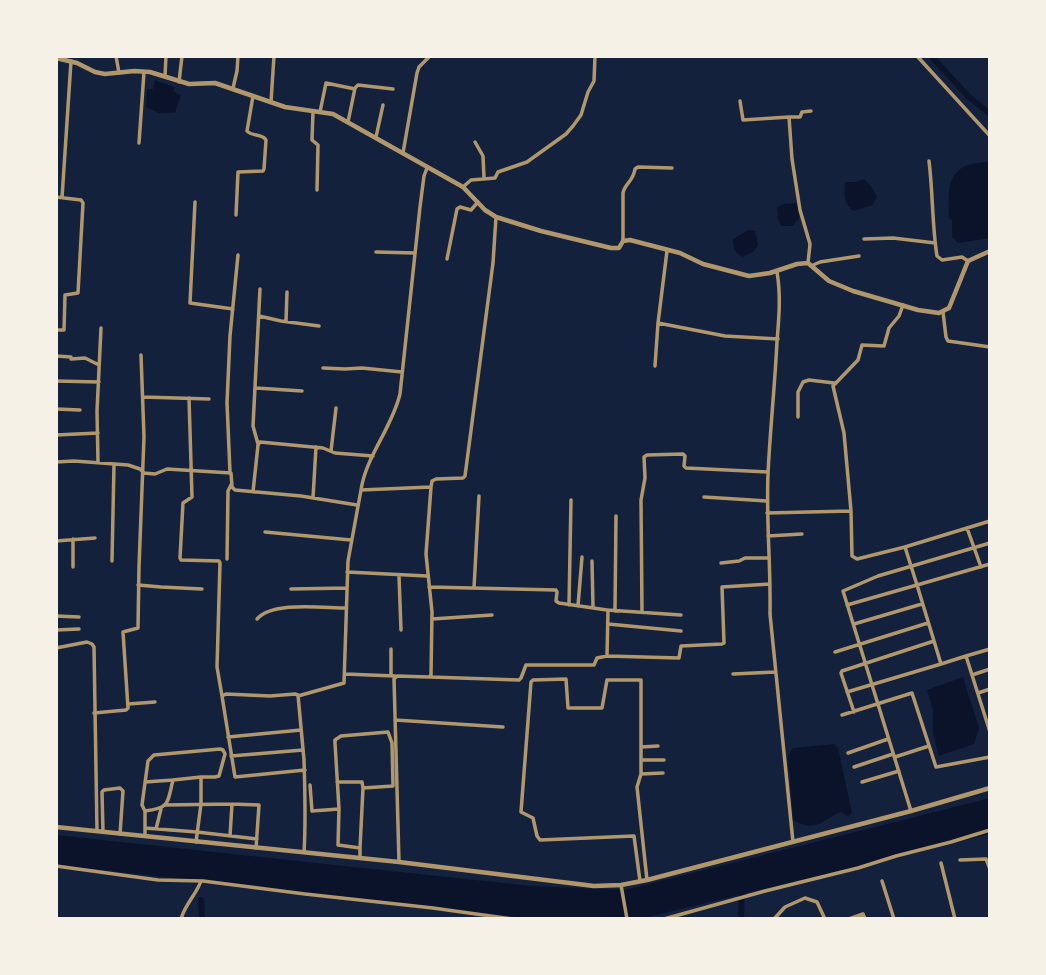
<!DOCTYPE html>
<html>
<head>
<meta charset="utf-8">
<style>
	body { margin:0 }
	#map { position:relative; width:1046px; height:975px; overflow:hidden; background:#14213d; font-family:Quicksand,sans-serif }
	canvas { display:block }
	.frame { position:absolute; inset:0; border:58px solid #f6f1e7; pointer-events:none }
</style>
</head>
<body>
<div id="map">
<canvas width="1046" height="975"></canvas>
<div class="frame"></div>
</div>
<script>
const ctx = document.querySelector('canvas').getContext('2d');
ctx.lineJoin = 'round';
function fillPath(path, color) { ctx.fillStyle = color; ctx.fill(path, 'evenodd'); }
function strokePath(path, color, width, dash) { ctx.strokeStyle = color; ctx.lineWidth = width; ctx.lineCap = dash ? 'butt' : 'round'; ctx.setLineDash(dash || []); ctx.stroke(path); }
fillPath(new Path2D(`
	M155 80 174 87V92L181 95 175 113H159L146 107 147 89H153Z
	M990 161V238L958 243 952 237V220L949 218C949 200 945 178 963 167 970 163 982 163 990 161Z
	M864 179 871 186 877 196 873 205 854 211C843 204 844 194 845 182H856Z
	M799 203V218L792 226H781L778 219 777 207 784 204Z
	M748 230 755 231 758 245 754 251 743 257C734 252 733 249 733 239Z
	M963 677 979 728 974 744 939 756 933 733V710L927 690Z
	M834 744 838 748 852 813 848 817 841 812C820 821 816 833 793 820L788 756 793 748Z
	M990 798V834L640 919H536L56 865V835L531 886 625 890Z`), '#0b132b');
strokePath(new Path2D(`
	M931 56 969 97 990 114
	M201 900 202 919
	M741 919 742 886`), '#0b132b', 6);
strokePath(new Path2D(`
	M116 56 119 73
	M917 56 990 136
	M165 76 166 56
	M179 82 182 56
	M233 88 237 71 238 56
	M740 101 743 120 789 117 792 159 800 210 810 244 808 263
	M271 102 274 56
	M313 111 312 140 318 145 317 190
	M320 112 326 83 355 89
	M789 117H800L802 112 811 111
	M348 122 355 88 358 85 393 89
	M376 137 383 105
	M475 142 483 156 484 178
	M139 143 144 72
	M403 153 417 73 419 67 430 56
	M929 161C933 193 932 225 937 256L942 260 962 257 968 261
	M463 187 471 180 495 178 498 172 527 162 566 134 573 126 581 115 588 92 594 81 595 56
	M56 197 81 200 83 203 78 293 65 295 64 330H56
	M62 198 71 61
	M195 202 190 303 233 309
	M236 215 238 172 263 171 264 169 266 140C262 133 252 137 247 131L253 96
	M864 239 893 238 935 243
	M623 241V193C625 183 633 182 635 169L638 167 672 168
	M376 252 415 253
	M447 259 457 209 460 207 471 210 478 202
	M811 266 820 262 859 256
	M777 272C781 295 779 318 777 341 775 385 770 430 768 474 766 521 771 567 770 614L793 842
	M903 305 899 316 889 328 884 346 862 345 858 360 833 386 844 433 851 511 852 556 857 559 905 547 990 521
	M943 312 946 337 948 341 990 347
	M259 316 281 321 319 326
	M286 321 287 292
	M658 323 667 251
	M56 356 71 357
	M71 359 85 358 99 365
	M655 366 658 323 725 336 778 339
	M323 368 345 369 362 368 402 372
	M56 381 99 382
	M256 388 302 391
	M143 397 209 399
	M189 398 192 497 183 503 180 558 181 560 219 561 220 563 217 667 222 696
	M56 409 80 410
	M798 417V392L803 382 809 380 834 383
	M56 435 98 433
	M258 444 253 426 260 289
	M331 451 336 408
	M56 462 74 461 128 465 140 469 144 473 155 474 167 469 231 473 232 487 235 490 301 496 357 505
	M98 462 97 411 101 328
	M230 472 227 403 230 336 238 255
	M361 490C366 456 392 428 400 394L420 207 424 176 427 168
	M253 492 258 445 260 442 323 448 335 453 373 456
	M704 497 767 501
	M313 498 316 447
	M767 513 851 511
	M967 528 981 567
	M265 532 351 540
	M768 536 802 534
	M56 541 95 538
	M227 559 228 491 232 483
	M112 561 114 464
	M592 561 593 607
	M721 563 739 561 745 558H769
	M990 564 917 585 941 664 966 656 990 732
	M73 567V539
	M347 572 427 576
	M399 576 401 630
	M138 585 161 587 202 589
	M429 587 556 590 557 592 556 601 559 603 607 610 681 615
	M474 588 479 496
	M291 589 347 588
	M569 605 571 500
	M847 605 917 585 905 547
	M578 606 582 557
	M608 610 607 656 679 658 681 646 722 644 724 643 722 587 770 584
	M615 611 616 516
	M642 612 641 500 645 478 644 457 647 455 683 454 685 456 684 466 686 468 768 472
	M56 616 79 617
	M257 619C273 601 323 608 346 608
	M432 619 492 615
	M608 624 681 631
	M854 624 922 604
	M56 630 79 629
	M56 648 87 642 92 644 94 647 97 831
	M835 652 928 623
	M966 656 990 649
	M345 674 395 676
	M733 674 775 672
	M391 675V649
	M972 675 990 669
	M430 677 519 680 521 678 526 665H594L597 658 607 656
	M847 692 941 664
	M978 693 990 689
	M298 696 344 683 348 561 361 490 431 487
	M128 704 155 702
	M854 712 841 673 842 671 934 641
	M94 713 126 710 128 708 123 632 138 628 139 567 144 437 141 355
	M842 715 912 693 936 767 990 757
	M395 720 503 727
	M228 737 301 730
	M641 747 658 746
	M848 753 888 739
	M231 756 303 750
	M895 757 929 746
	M641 760H664
	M854 767 893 754
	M641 774 663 773
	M145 782 173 780
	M337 782H362L363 788 393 786 392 743 388 732 341 736 335 740V743L339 809 338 845 360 848V858
	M862 782 899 771
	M310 785 312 811 339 809
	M164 805 232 804 259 805 256 848
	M145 811 142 805 148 761 154 755 220 749 223 750 225 754 219 776 215 777H201
	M911 811 843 591 878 576 990 543
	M145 828 197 832 257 839
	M156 829 161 809
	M103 832 102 792 104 790 120 788 123 791 120 834
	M145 836V811C170 808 167 804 173 780L201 777V804L196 842
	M230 836 232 804
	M360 848 363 788
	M304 852C306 822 305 791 304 760L298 695 295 694 270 696 226 694 222 696 235 777 305 770
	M960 860 986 859 990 869
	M399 862 394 679 397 676 429 677 431 675 432 612 426 554 431 487 432 481 436 479 463 478 465 476 493 263 496 217
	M941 863 955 919
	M56 866 158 880 203 881 305 894 433 908 512 919
	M640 881 634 836 540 840 537 836 533 818 521 812 531 682 533 680 566 679 568 708H602L607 680H641V774L637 787 647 880
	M882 881 894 919
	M621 885 627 919
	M181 919C185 904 196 895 201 881
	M664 919 765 891 858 868 896 856 951 842 990 830
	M774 919 785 907 805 898 817 902 825 919
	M849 919 863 914 865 919`), '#b1986c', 3.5);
strokePath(new Path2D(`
	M56 58 77 63 95 72 105 74 134 71 150 72 189 84 215 83 285 107 333 114 463 187 485 210 496 217 541 231 611 248H619L623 241 630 240 680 253 703 264 749 276 770 273 797 264 808 263 829 281 853 291 918 310 939 313 949 308 968 261 990 251
	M56 827 399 862 594 886 621 885 647 880 911 811 990 788`), '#b1986c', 4.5);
</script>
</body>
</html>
